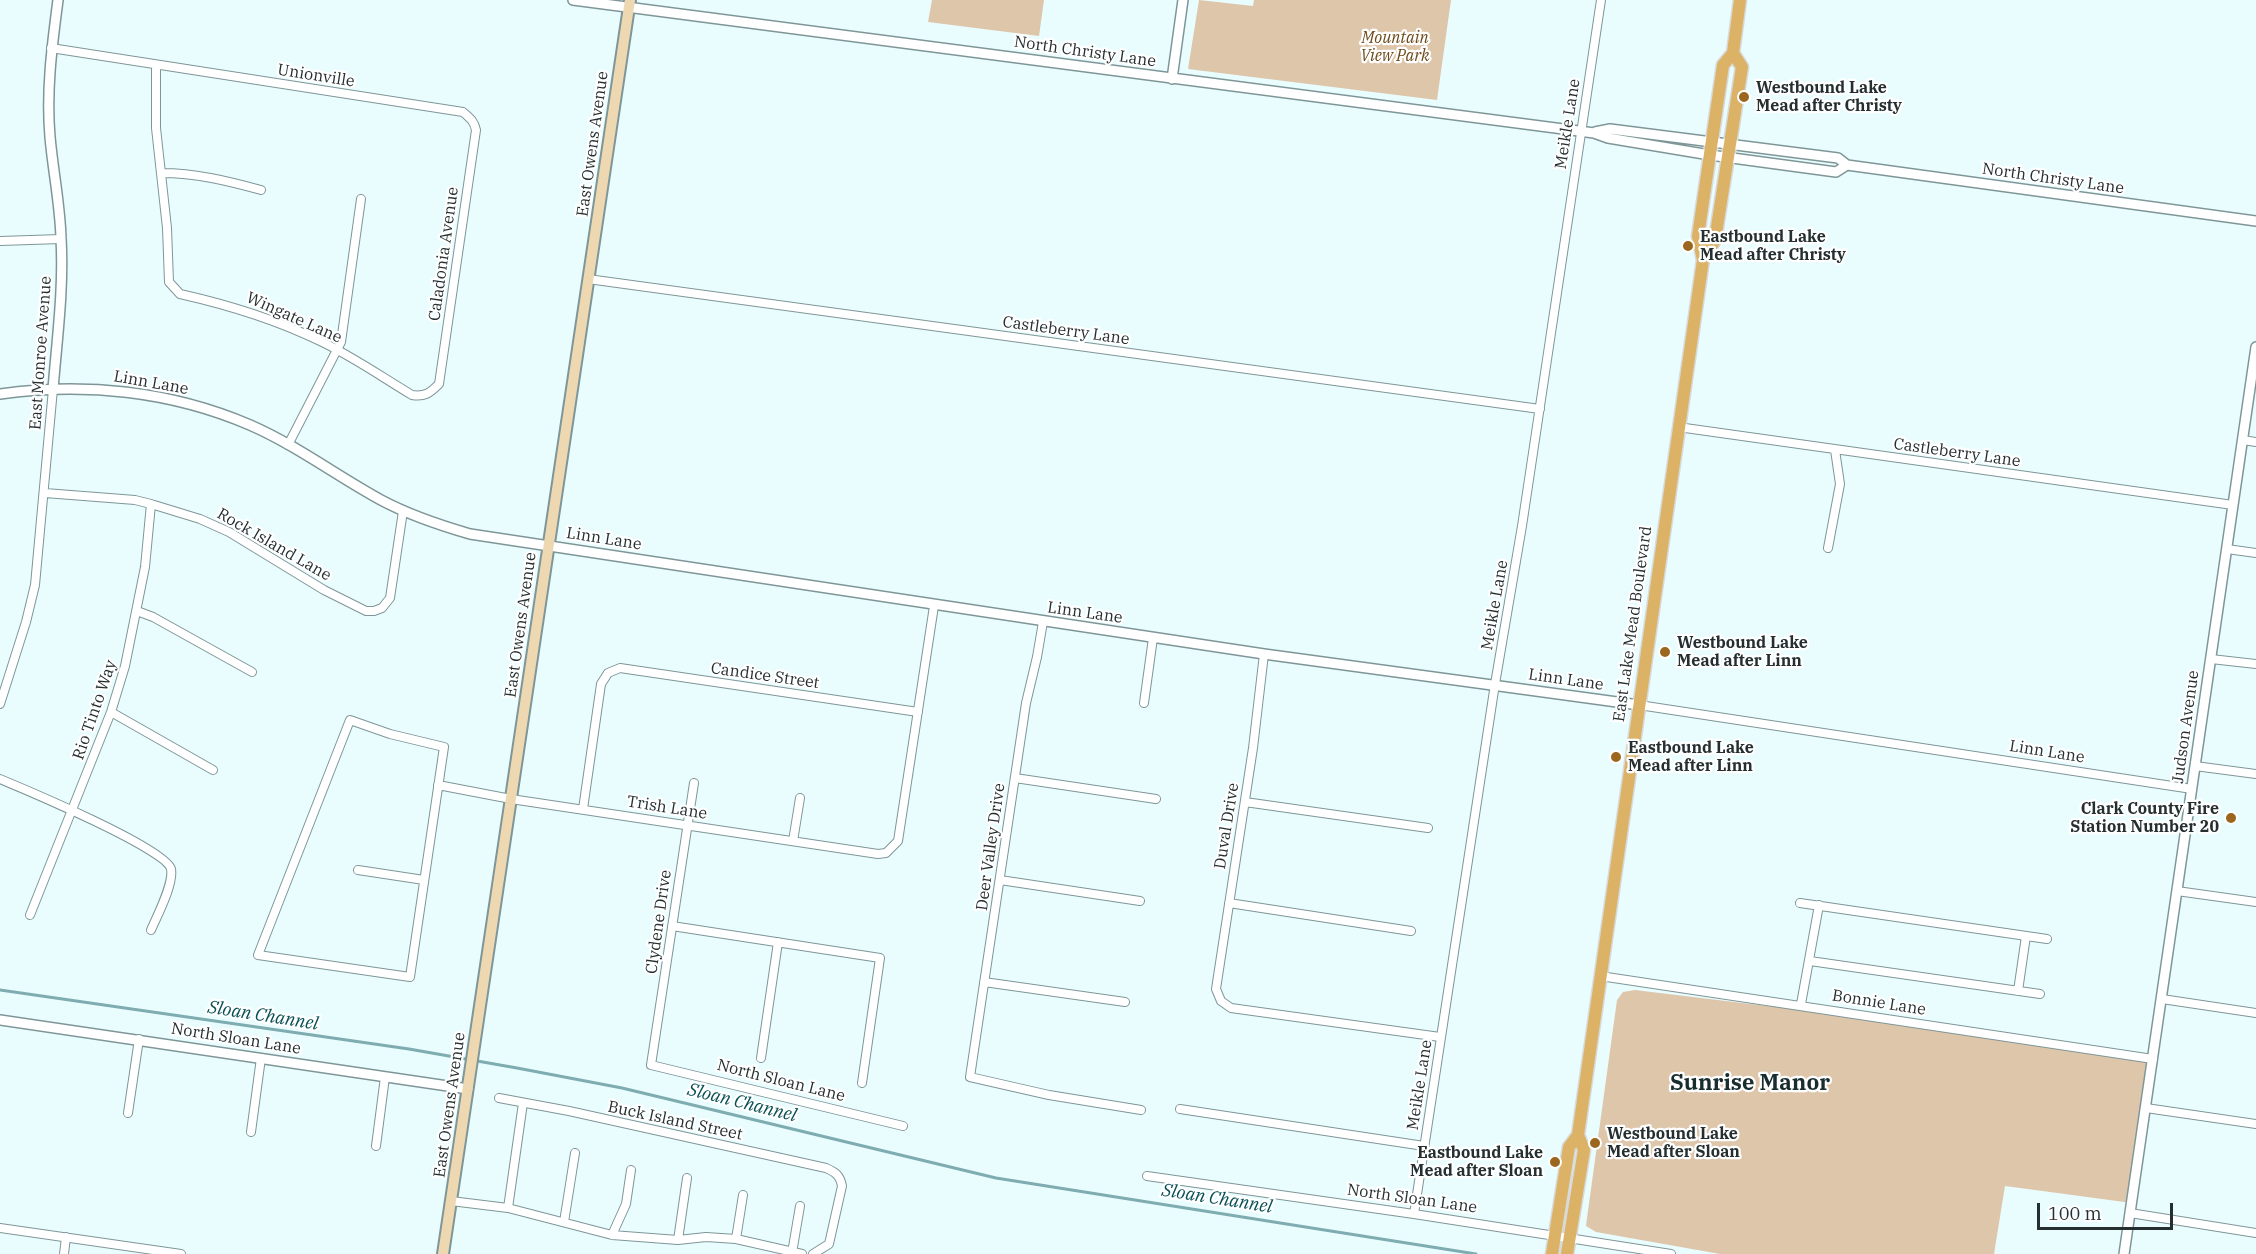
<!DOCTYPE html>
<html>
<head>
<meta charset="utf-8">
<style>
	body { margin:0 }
	#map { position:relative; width:2256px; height:1254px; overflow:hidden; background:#e9fdff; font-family:"IBM Plex Serif",serif }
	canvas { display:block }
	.scale { position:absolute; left:2037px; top:1203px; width:136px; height:27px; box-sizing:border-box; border:3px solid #252f30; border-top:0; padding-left:8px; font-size:18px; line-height:21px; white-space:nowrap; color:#252f30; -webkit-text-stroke:4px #fff; paint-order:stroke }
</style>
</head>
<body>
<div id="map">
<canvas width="2256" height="1254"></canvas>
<div class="scale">100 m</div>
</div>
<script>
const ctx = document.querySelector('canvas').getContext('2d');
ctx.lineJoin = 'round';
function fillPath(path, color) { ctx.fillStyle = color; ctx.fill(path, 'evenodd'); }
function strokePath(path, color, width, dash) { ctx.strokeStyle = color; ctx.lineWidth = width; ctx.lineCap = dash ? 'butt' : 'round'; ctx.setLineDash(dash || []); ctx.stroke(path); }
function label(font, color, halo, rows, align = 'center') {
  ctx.font = font + ' "IBM Plex Serif",serif'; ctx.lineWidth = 4.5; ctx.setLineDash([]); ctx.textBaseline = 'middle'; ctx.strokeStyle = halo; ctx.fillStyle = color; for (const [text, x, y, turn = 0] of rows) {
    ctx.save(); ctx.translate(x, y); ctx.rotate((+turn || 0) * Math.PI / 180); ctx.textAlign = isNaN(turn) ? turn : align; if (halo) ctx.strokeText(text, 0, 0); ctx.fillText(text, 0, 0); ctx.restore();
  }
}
fillPath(new Path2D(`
	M932 0H1044L1039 36 928 22Z
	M1199 0 1253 6 1254 0H1451L1437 100 1188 69Z
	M1635 990 1974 1031 2153 1059 2132 1203 2005 1186 1994 1254H1720L1596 1232 1586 1226 1587 1218 1617 1000 1623 992Z`), '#dec6ab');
strokePath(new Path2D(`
	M0 990 409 1049 517 1068 622 1088 996 1178 1476 1254`), '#7eacb0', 3);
const minor = new Path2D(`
	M51 48 463 112C470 118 474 121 476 130L439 384C430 393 425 397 412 395 382 377 352 356 320 341 275 319 229 305 180 294L169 282 167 228 156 128V65
	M161 173C196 173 228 181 261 190
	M0 241 61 239
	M588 279 1540 409
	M1678 427 2233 505
	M2243 440 2256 442
	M288 445 341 342 361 199
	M45 493 135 500 151 504 200 519 229 532 324 590 366 611H374L382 608 390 598 403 511
	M1828 548 1840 484 1835 450
	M2227 549 2256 553
	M137 611 153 617 252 672
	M1043 622 1037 657 1026 703 970 1077 1049 1095 1141 1110
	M1264 654 1253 748 1216 989 1221 1001 1231 1008 1440 1037
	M2211 659 2256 664
	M1144 703 1153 638
	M0 704 26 622 35 585 53 389
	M1639 705 2192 789
	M111 712 213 770
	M350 720 390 734 444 747 410 977 258 955Z
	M2195 766 2256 774
	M1015 778 1156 799
	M0 779C24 789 167 849 171 869 174 884 157 916 151 930
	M694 783 651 1065 903 1126
	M438 785 511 799 878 854 886 853 898 841 934 606
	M1245 802 1428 828
	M583 809 601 684 608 673 620 668 918 712
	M793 841 800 798
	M358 870 424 880
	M1000 880 1140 901
	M2177 891 2256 902
	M1229 903 1411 931
	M1800 903 2047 939
	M30 915 111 712 125 666 145 567 151 504
	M672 926 880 958 862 1083
	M1810 961 2040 994
	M1600 976 2153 1059
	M984 982 1125 1002
	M2018 991 2026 936
	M2162 999 2256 1013
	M1801 1004 1819 905
	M761 1058 778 942
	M499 1098 569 1111 826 1168C835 1172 840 1175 842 1186L829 1244 813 1254
	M2146 1108 2256 1124
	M1180 1109 1424 1146
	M128 1113 139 1039
	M251 1132 261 1058
	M376 1146 385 1077
	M1147 1176 1414 1214 1671 1254
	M451 1201 508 1208 612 1235 678 1240 706 1237 736 1239 802 1254
	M508 1208 523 1103
	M2130 1213 2256 1233
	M1414 1214 1495 684 1522 526 1601 0
	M564 1222 575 1153
	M0 1228 181 1254
	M612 1235 626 1204 631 1170
	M736 1239 743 1195
	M678 1240 687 1178
	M792 1253 800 1206
	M64 1254 66 1237`);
const tertiary = new Path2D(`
	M573 0 1594 133 1608 138 1710 155 1836 172 1847 165
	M1172 79 1183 0
	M1595 132 1610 129 1838 158 1847 165 2256 221
	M53 389C57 339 64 288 61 238 60 204 53 171 50 137 46 91 52 46 58 0
	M0 394C84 382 171 391 250 425 296 445 337 476 381 500 409 515 439 525 470 534L1264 654 1639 705
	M0 1020 468 1089
	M2124 1254 2256 347`);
const secondary = new Path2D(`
	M443 1254 630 0`);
const primary = new Path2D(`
	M1703 260 1715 240 1742 67 1733 53
	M1552 1254 1569 1147 1578 1135 1703 260 1698 236 1723 65 1733 53 1740 0
	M1567 1254 1584 1150 1578 1135`);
strokePath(minor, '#7f9698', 10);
strokePath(tertiary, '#7f9698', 12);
strokePath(secondary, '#7f9698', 14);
strokePath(primary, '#d8dada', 15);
strokePath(minor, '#fff', 8);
strokePath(tertiary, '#fff', 9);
strokePath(secondary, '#eed8b2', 10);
strokePath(primary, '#dcb266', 12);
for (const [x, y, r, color] of [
	[1744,97,6,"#9b671e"],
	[1688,246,6,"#9b671e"],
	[1665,652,6,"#9b671e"],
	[1616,757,6,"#9b671e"],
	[2231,818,6,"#9b671e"],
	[1595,1143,6,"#9b671e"],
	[1555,1162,6,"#9b671e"]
]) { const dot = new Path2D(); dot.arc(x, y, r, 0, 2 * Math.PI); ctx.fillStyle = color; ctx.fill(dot); strokePath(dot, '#fff', 2); }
label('italic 16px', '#6d4918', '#fff', [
	["Mountain",1395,38],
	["View Park",1395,56]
]);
label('16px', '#252f30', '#fff', [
	["North Christy Lane",1085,52,8],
	["Unionville",316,76,9],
	["Meikle Lane",1568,124,-81],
	["East Owens Avenue",593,144,-82],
	["North Christy Lane",2053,179,8],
	["Caladonia Avenue",444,254,-82],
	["Wingate Lane",294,318,24],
	["Castleberry Lane",1066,331,8],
	["East Monroe Avenue",41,353,-86],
	["Linn Lane",151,383,10],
	["Castleberry Lane",1957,453,8],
	["Linn Lane",604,539,9],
	["Rock Island Lane",274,545,30],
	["Meikle Lane",1495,605,-80],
	["Linn Lane",1085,613,8],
	["East Lake Mead Boulevard",1633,624,-82],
	["East Owens Avenue",521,625,-82],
	["Candice Street",765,676,8],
	["Linn Lane",1566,680,8],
	["Rio Tinto Way",95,710,-71],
	["Judson Avenue",2186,727,-82],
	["Linn Lane",2047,752,9],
	["Trish Lane",667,808,9],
	["Duval Drive",1227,826,-81],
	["Deer Valley Drive",991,847,-82],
	["Clydene Drive",659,922,-82],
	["Bonnie Lane",1879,1003,9],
	["North Sloan Lane",236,1039,9],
	["North Sloan Lane",781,1081,14],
	["Meikle Lane",1420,1085,-81],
	["East Owens Avenue",450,1105,-82],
	["Buck Island Street",675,1121,12],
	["North Sloan Lane",1412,1199,8]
]);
label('bold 16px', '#252f30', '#fff', [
	["Westbound Lake",1756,88],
	["Mead after Christy",1756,106],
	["Eastbound Lake",1700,237],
	["Mead after Christy",1700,255],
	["Westbound Lake",1677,643],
	["Mead after Linn",1677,661],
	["Eastbound Lake",1628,748],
	["Mead after Linn",1628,766],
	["Clark County Fire",2219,809,"right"],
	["Station Number 20",2219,827,"right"],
	["Westbound Lake",1607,1134],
	["Mead after Sloan",1607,1152],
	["Eastbound Lake",1543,1153,"right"],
	["Mead after Sloan",1543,1171,"right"]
], 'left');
label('italic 18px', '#074f54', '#fff', [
	["Sloan Channel",263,1016,9],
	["Sloan Channel",742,1103,14],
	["Sloan Channel",1217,1199,9]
]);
label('bold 22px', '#192d2f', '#fff', [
	["Sunrise Manor",1750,1084]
]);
</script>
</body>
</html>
